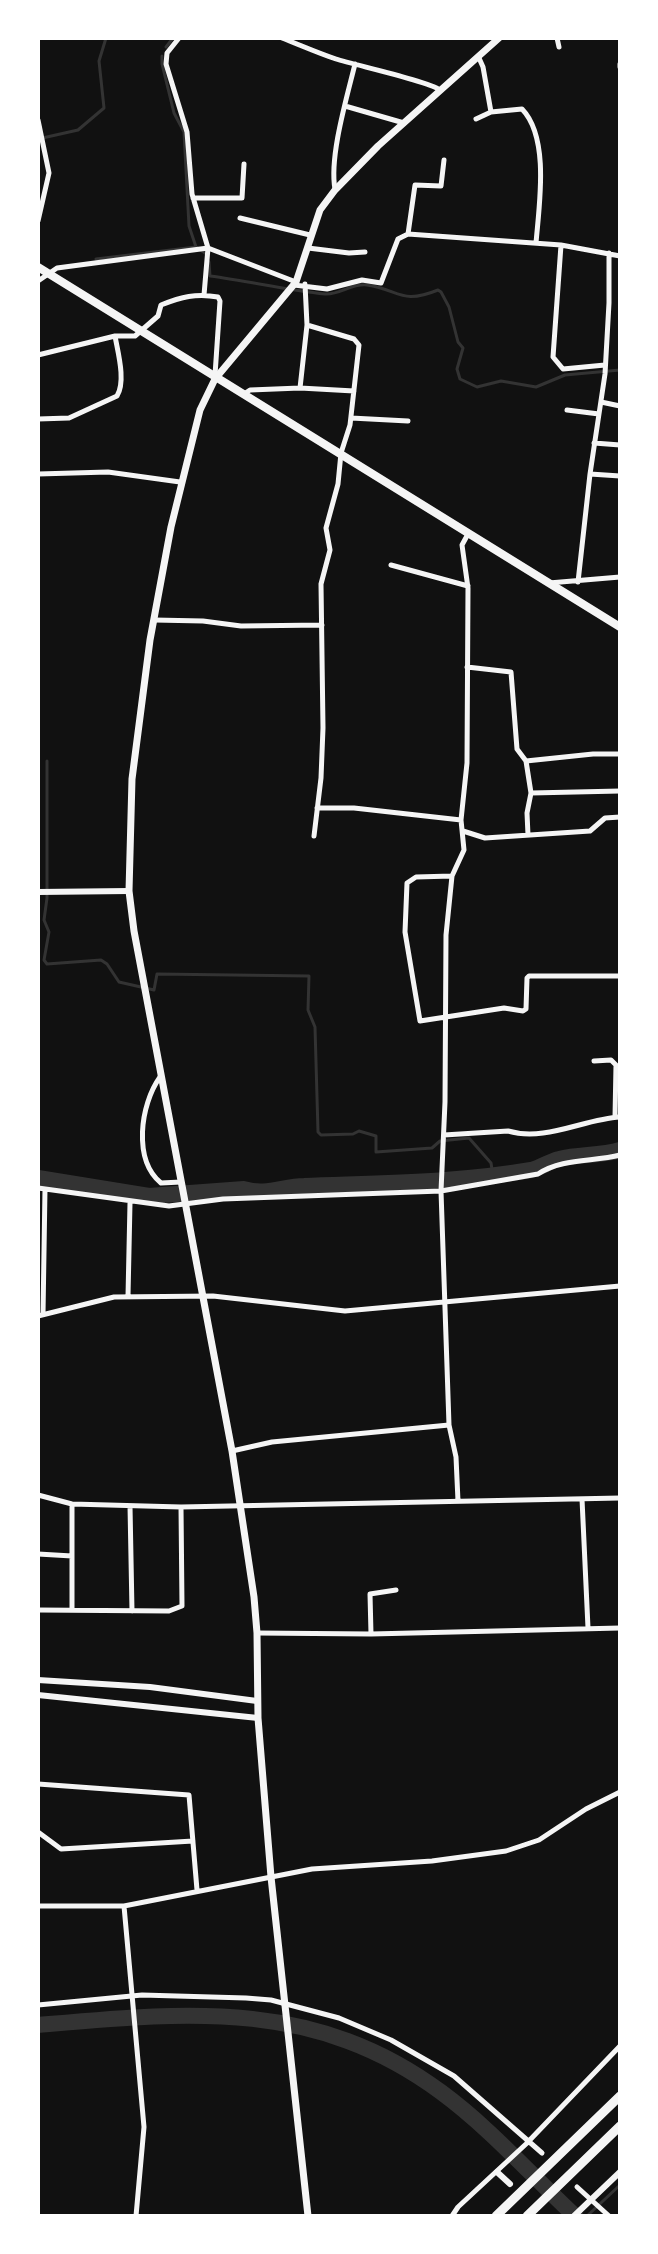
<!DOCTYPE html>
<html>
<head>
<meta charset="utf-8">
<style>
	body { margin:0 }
	#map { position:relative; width:658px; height:2254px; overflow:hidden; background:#111; font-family:"Fira Sans",sans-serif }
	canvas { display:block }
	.frame { position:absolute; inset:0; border:40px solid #fff; pointer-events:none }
</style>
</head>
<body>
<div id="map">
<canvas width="658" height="2254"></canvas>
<div class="frame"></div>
</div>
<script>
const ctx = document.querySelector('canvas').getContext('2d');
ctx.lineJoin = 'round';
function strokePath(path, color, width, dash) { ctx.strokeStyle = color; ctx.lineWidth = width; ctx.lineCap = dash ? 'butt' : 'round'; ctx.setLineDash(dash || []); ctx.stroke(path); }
strokePath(new Path2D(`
	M166 47 173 38
	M162 56V64L174 113 184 132 189 226 196 247 208 255
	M38 139 78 130 104 108 99 61 106 38
	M96 259 196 247
	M209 262 210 276C248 281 287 290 325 294 340 295 352 283 367 285 400 290 401 305 438 290L441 292 449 307 458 342 463 348 457 369 460 379 477 387 501 381 536 387 565 375 620 370
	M47 761V898L44 920 49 932 44 960 47 964 101 960 107 964 119 982 154 990 157 974 309 976 308 1010 315 1027 318 1132 321 1135 353 1134 359 1131 376 1136V1152L432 1148 440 1141 469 1138 491 1163 493 1176
	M587 2216 620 2185`), '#333', 3);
strokePath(new Path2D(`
	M38 1178 149 1196 244 1189C266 1196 283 1186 304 1186 380 1183 456 1183 531 1170 541 1168 549 1161 559 1159 580 1154 600 1156 620 1150
	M38 2025C186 2012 314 1998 441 2092 490 2128 531 2175 575 2216`), '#333', 16);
strokePath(new Path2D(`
	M179 38 167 53 166 64 187 132 192 194 208 248 296 282
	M282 38C300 45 318 53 336 59 355 65 431 82 440 90
	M557 38 559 47
	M479 58 483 67 491 112
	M620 67V64
	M345 106 404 123
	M476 119 491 112 522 109C550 138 539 206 536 243
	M38 120 49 173 38 221
	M335 189C329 157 347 97 355 64
	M193 198H242L244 164
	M240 218 310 235
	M408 234 415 185 441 186 444 160
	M561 245 553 357 563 369 605 365
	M308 248 349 253 365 252
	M38 281 57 268 208 248 204 295
	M294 285 327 289 362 280 381 283 398 239 408 234 561 245 620 256
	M307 325 354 339 359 345 350 425 341 453 338 484 326 528 330 550 321 584 323 728 321 778 314 836
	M38 355 115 336H135L158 316 161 305C181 297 196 293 218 297L220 301 215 375
	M300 388 307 325 305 284
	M244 394 250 390 300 388 354 391
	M601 402 620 406
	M567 410 599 414
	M351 418 408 421
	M38 419 69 418 117 396C126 381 118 353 115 336
	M594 443 620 445
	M38 474 108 472 180 482
	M590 474 620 476
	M391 565 468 586
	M578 582 590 474 605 374 609 303V253
	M549 583 620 577
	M154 620 203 621 241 626 322 625
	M467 667 511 672 517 749 526 761 531 793 527 813 528 835
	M526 761 593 754H620
	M531 793 620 791
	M317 808H354L461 820
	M463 831 485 838 590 831 605 818 620 817
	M452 876 416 877 407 883 405 932 420 1021 504 1008 523 1011 526 1009 527 978 529 976H620
	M594 1061 611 1060 616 1065 615 1117
	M160 1077C140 1105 133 1160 161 1183L181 1182
	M444 1135 508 1131C545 1142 584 1119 620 1117
	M38 1188 169 1206 223 1199 441 1191 538 1174C562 1158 593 1162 620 1155
	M128 1296 130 1203
	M43 1314 45 1189
	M38 1316 114 1297 213 1296 345 1311 620 1286
	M232 1451 272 1442 449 1425
	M38 1495 72 1504 181 1507 620 1498
	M582 1499 588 1628
	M458 1501 456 1457 449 1425 441 1191 445 1102 446 935 452 876 464 850 461 820 467 763 468 588 462 545 468 534
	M72 1504V1610
	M130 1506 132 1611
	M38 1554 72 1556
	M38 1610 169 1611 182 1606 181 1507
	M257 1633 371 1634 620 1628
	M371 1634 370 1594 396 1590
	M38 1784 189 1795 197 1890
	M38 1832 61 1849 193 1841
	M38 1906H124L312 1869 432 1861 506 1851 539 1840 586 1809 620 1792
	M124 1906 144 2127 136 2216
	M38 2005 142 1995 246 1998 271 2000 339 2018 391 2040 454 2076 542 2153
	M577 2187 609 2216
	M452 2216 458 2207 526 2144 620 2046`), '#f5f5f5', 5);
strokePath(new Path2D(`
	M38 892 129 891
	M38 1680 150 1687 257 1701
	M38 1695 258 1718
	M497 2172 510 2184
	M574 2216 620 2172`), '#f5f5f5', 6);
strokePath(new Path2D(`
	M308 2216 271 1877 258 1718 257 1633 254 1597 232 1451 134 931 129 891 132 779 150 640 171 527 200 410 215 379 296 282 320 210 335 190 378 146 499 38`), '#f5f5f5', 7);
strokePath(new Path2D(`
	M38 267 620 627`), '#f5f5f5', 8);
strokePath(new Path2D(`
	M496 2216 620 2096
	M527 2216 620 2126`), '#f5f5f5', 9);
</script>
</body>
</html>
